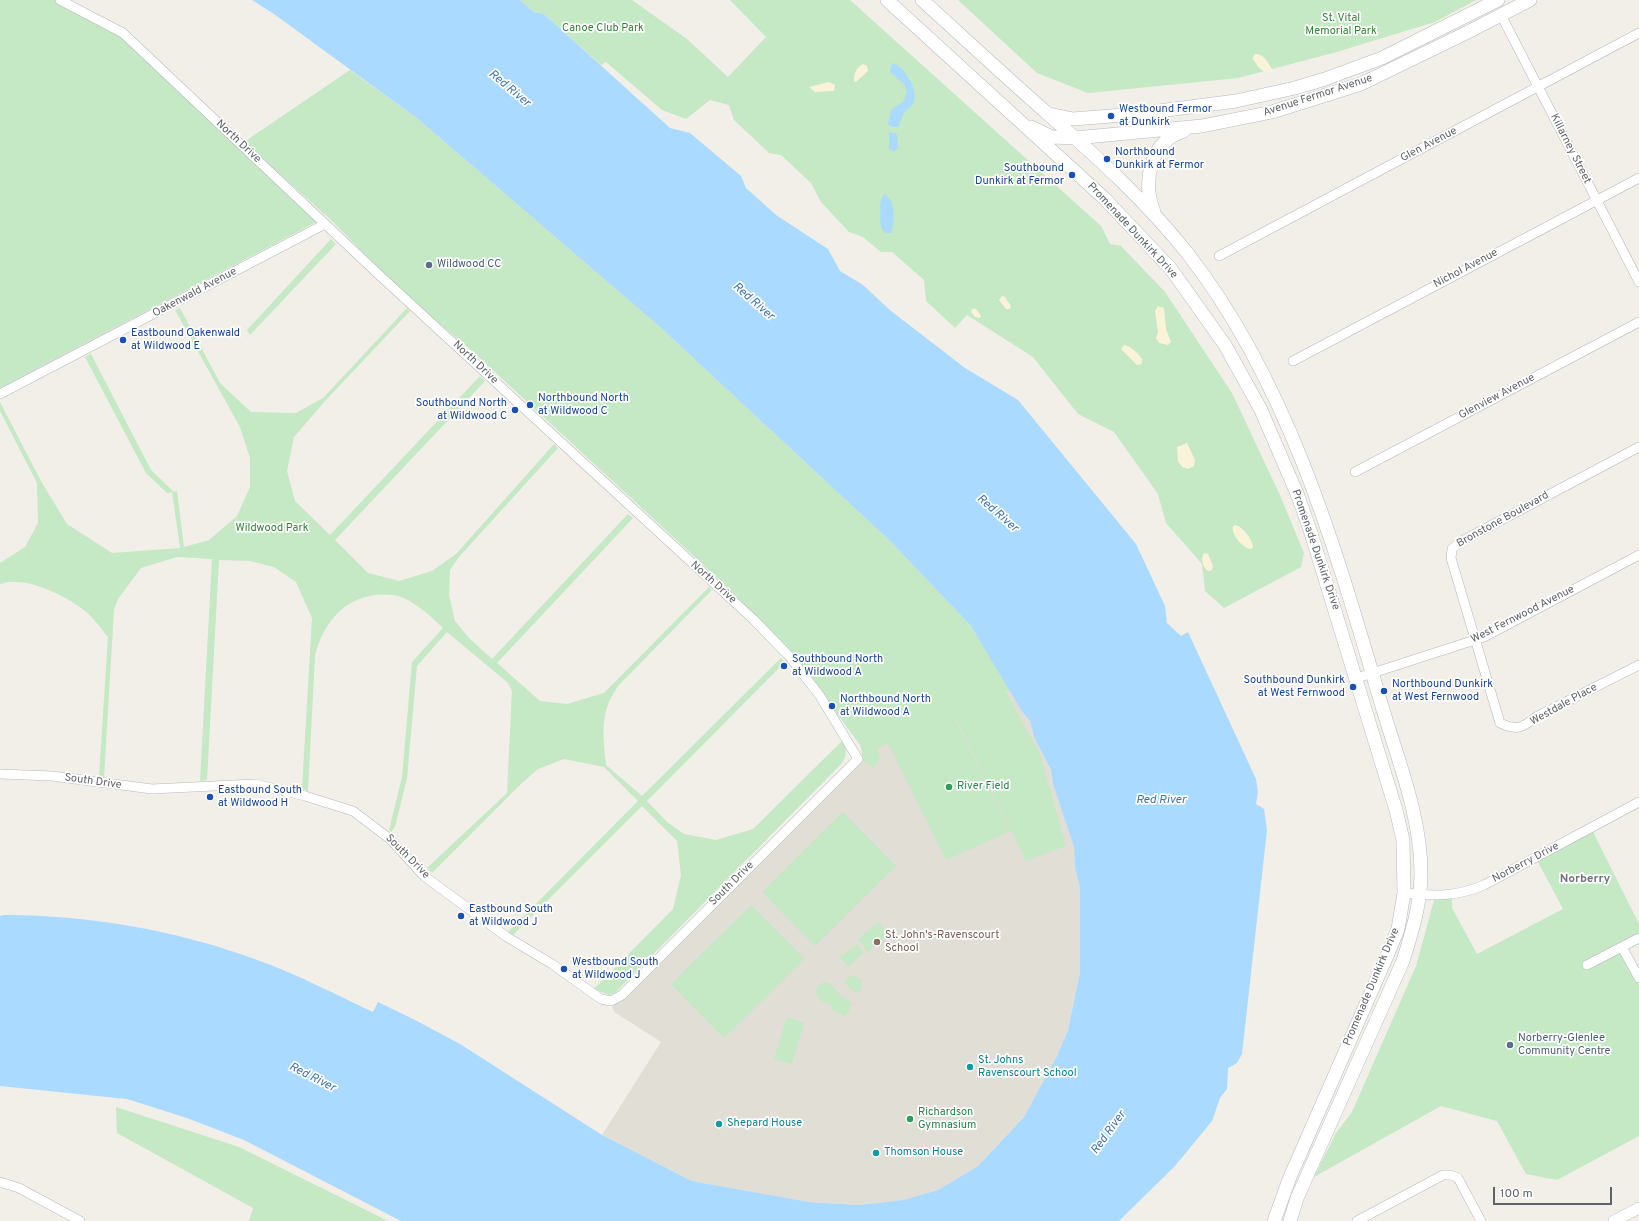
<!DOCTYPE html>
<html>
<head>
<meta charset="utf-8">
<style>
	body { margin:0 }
	#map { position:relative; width:1639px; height:1221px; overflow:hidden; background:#f1efe8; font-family:Overpass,sans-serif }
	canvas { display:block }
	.scale { position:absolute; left:1493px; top:1187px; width:119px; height:18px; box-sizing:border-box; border:2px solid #5f6368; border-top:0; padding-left:5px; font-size:12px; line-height:14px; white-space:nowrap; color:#5f6368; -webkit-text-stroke:3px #fff; paint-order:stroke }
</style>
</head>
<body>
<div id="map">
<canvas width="1639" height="1221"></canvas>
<div class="scale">100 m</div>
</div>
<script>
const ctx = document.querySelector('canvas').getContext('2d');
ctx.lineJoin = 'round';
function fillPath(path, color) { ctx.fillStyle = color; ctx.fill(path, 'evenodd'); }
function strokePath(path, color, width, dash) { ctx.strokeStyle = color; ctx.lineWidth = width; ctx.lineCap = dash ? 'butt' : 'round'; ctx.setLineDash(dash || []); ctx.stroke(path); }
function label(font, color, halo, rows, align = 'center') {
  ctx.font = font + ' Overpass,sans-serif'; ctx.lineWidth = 3.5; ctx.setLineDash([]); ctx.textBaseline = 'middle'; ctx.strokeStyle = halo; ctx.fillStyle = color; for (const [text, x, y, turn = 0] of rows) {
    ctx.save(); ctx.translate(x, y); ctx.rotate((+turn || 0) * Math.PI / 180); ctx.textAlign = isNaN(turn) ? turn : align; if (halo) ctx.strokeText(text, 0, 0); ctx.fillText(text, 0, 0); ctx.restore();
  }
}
fillPath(new Path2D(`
	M1011 690 1023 713 1030 721 1034 737 1051 770 1053 784 1074 847 1075 868 1080 888V972L1068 1030 1057 1056 1024 1117 978 1166 938 1190 903 1200 859 1205 809 1202 692 1181 602 1135 661 1042 614 1012 611 1001 622 995 853 757Z`), '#e1ded6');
fillPath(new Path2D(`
	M0 0H60L123 33 241 145 316 222 0 388Z
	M520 0H632L687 39 728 77 766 37 730 0H850L1101 226 1110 244 1121 246 1165 292 1232 393 1279 493 1304 553 1301 567 1224 608 1205 591 1202 564 1166 523 1158 494 1114 432 1078 414 1033 357 967 315 955 328 926 301 924 280 892 252H881L863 237 849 232 821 202 811 183 781 155 769 153 734 120 729 105 710 100 686 119 662 110 606 62 601 65 544 14 534 12Z
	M958 0H1476L1435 22 1333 53 1238 78 1088 93 1037 73Z
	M350 70 418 119 660 327 890 541 971 626 1011 690 1006 692 1040 754 1066 846 1026 861 1011 831 946 860 888 743 877 748 880 759 873 768 861 759 862 752 860 745 796 658 724 584 471 350 404 294 332 221 244 142ZM953 715H954L1009 827H1008Z
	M331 239 336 244 250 335 247 330Z
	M180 308 220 383 251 412 296 413 323 398 407 308 410 311 325 401 294 437 287 471 295 501 330 535 480 376 485 381 335 540 368 573 399 581 432 571 456 554 554 444 558 448 459 557 450 570 449 595 455 621 469 638 492 659 628 514 633 518 497 663 540 701 567 704 604 693 709 587 712 590 619 685C599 712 603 733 606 765L642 796 781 658 785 662 647 801 667 822 684 834 716 840 753 829 842 741C847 749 847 755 842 763L615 993 609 995 594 989 673 909 681 875 677 841 642 806 513 935 508 932 638 801 604 767 564 759 538 769 523 782 432 873 427 868 507 793 512 691 508 683 447 632 417 666 407 778 395 827 391 832 389 830 402 777 412 662 443 628C431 616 410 597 393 595 351 590 324 618 315 656L308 791 302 789 312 618 296 582 274 567 250 561 219 560 207 780 200 781 212 559 177 557 141 568 118 599 114 610 104 777 99 776 108 637C101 629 94 618 85 611 66 596 25 575 0 584V563L25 547 38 523 37 483 0 411V402L41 481 67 524 112 553 180 548 172 492 167 493 146 473 85 357 91 354 151 470 174 492 177 491 184 547 209 540 237 516 250 487V458L240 427 175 310Z
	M843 812 896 866 815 946 762 892Z
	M1592 830 1639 924V935L1620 946 1639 984V1136L1557 1180 1526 1174 1497 1121 1441 1106 1314 1177 1336 1133 1352 1112 1416 966 1435 897H1452V908L1477 954 1563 909 1537 860Z
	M751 905 805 959 724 1038 671 984Z
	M879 922 889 934 868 952 858 939Z
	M857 944 864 953 848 967 840 957Z
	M851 975 862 980 861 991 856 993 844 982Z
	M824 982 830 983 841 996 852 1003 849 1011 845 1016 835 1012 829 1004 823 1003 816 993 817 987Z
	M787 1017 804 1023 792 1064 774 1059Z
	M116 1107 239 1147 388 1221H249L253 1208 117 1133Z`), '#c5e8c5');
fillPath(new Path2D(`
	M1256 54C1265 55 1269 64 1273 71L1266 73 1259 68 1253 59 1254 55Z
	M863 64 867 66 868 71 856 82 854 81C854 73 856 68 863 64Z
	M829 82 835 85 834 91 815 92 809 87Z
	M1002 296 1005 297 1011 306 1010 309H1006L999 300Z
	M1158 306 1164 308 1166 329 1171 342 1168 345 1159 343 1156 338 1158 332 1155 311Z
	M972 309H976L981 316 980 318 975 317 971 312Z
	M1124 345C1131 346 1138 353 1142 359V364L1137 365 1121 349Z
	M1187 443 1195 460 1194 466 1188 469 1182 467 1178 461 1177 447Z
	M1236 525C1244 528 1253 540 1253 548L1250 549C1242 547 1231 535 1233 526Z
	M1204 553 1208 554 1213 566 1212 570 1209 571C1203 569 1200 559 1204 553Z`), '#fbf3d9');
fillPath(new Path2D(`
	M252 0H520L534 12 544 14 670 128 690 133 741 176 746 188 776 215 828 249 840 271 863 285 891 311 965 368 1018 400 1136 544 1165 606 1167 623 1181 636 1188 632 1256 779 1258 792 1256 804 1264 809 1267 830 1242 1054 1237 1063 1228 1068 1227 1089 1220 1098 1212 1121 1175 1166 1119 1221H401L244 1140 187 1118 127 1099 0 1086V916L5 915C91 915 180 931 260 961 299 975 336 995 373 1012L378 1002 415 1020 460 1044 602 1135 692 1181 809 1202 859 1205 903 1200 938 1190 978 1166 1024 1117 1057 1056 1068 1030 1080 972V888L1075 868 1074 847 1053 784 1051 770 1034 737 1030 721 1023 713 971 626 890 541 660 327 418 119 274 14Z
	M892 63C904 65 918 90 914 101 913 106 907 109 904 113 901 118 901 122 898 127H893L888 125C892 106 889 112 904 101L907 91 904 84 890 72Z
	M889 132 897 134 898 148 895 151 889 149Z
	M884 194C896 199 895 223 891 233H886L881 228C881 219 878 201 884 194Z`), '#aadaff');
const minor = new Path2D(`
	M1501 15 1639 282
	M1219 256 1639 33
	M1293 361 1639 178
	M0 394 325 224
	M1639 447 1460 542 1452 549 1451 558 1500 723C1517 731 1522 728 1536 717L1639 665
	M1355 472 1639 322
	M1357 678 1484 637 1639 555
	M0 774 52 776 152 789 255 784 305 796 353 811 390 839 424 876 507 937 552 964 601 999 611 1001 622 995 858 759 820 696 789 656 753 619 376 272 123 33 60 0
	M1404 893C1435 896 1456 897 1484 885L1639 802
	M1622 947 1639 978
	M1587 965 1639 938
	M0 1182 19 1188 80 1221
	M1357 1221 1443 1175H1451L1458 1178 1481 1221`);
const tertiary = new Path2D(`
	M1614 1221 1639 1208`);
const secondary = new Path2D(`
	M887 0 1105 199 1171 269 1225 345 1261 410 1298 496 1311 533 1396 810 1403 840 1404 893 1398 929 1387 956 1290 1177 1274 1221
	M922 0C964 38 1006 77 1048 114 1097 157 1147 202 1188 254 1289 384 1335 547 1381 703 1397 758 1421 815 1421 873 1421 903 1412 932 1403 961L1297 1198 1290 1221
	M1049 114 1073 119 1136 114 1236 101 1295 88 1325 79 1382 58 1498 0
	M1031 127 1052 137 1075 138 1202 126 1272 112 1361 84 1468 32 1530 0
	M1154 212C1142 182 1150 141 1184 131`);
strokePath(minor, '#b5b8bc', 10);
strokePath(tertiary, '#b5b8bc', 12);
strokePath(secondary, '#b6babf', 14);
strokePath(minor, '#fff', 9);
strokePath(tertiary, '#fff', 11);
strokePath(secondary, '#fff', 13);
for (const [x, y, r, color] of [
	[1111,116,4,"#1a4fb4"],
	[1107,159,4,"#1a4fb4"],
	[1072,175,4,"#1a4fb4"],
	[429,265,4,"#5c6f8a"],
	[123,340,4,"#1a4fb4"],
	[530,405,4,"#1a4fb4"],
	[515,410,4,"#1a4fb4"],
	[784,666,4,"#1a4fb4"],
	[1353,687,4,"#1a4fb4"],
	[1384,691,4,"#1a4fb4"],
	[832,706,4,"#1a4fb4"],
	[949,787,4,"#2e9e5b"],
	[210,797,4,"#1a4fb4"],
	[461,916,4,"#1a4fb4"],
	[877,942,4,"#8d6e63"],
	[564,969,4,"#1a4fb4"],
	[1510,1045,4,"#5c6f8a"],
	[970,1067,4,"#0f9aa8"],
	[910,1119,4,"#2e9e5b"],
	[719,1124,4,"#0f9aa8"],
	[876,1153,4,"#0f9aa8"]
]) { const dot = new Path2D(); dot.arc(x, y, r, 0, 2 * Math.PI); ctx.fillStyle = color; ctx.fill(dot); strokePath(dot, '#fff', 1.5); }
label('11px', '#348238', '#fff', [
	["St. Vital",1341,19],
	["Memorial Park",1341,32],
	["Canoe Club Park",603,29],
	["Wildwood Park",272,529]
]);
label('11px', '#5f6368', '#fff', [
	["Avenue Fermor Avenue",1318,96,-18],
	["North Drive",238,142,43],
	["Glen Avenue",1429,145,-28],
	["Killarney Street",1570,149,63],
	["Promenade Dunkirk Drive",1132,231,47],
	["Nichol Avenue",1466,269,-28],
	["Oakenwald Avenue",195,293,-28],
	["North Drive",475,363,43],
	["Glenview Avenue",1497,397,-28],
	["Bronstone Boulevard",1503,520,-29],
	["Promenade Dunkirk Drive",1315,550,71],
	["North Drive",713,583,42],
	["West Fernwood Avenue",1523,615,-27],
	["Westdale Place",1564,705,-29],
	["South Drive",93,782,8],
	["South Drive",407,857,45],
	["Norberry Drive",1526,863,-28],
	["South Drive",732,884,-45],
	["Promenade Dunkirk Drive",1372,987,-67]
]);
label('11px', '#164399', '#fff', [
	["Westbound Fermor",1119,110],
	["at Dunkirk",1119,123],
	["Northbound",1115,153],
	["Dunkirk at Fermor",1115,166],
	["Southbound",1064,169,"right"],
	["Dunkirk at Fermor",1064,182,"right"],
	["Eastbound Oakenwald",131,334],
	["at Wildwood E",131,347],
	["Northbound North",538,399],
	["at Wildwood C",538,412],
	["Southbound North",507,404,"right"],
	["at Wildwood C",507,417,"right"],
	["Southbound North",792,660],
	["at Wildwood A",792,673],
	["Southbound Dunkirk",1345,681,"right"],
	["at West Fernwood",1345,694,"right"],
	["Northbound Dunkirk",1392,685],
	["at West Fernwood",1392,698],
	["Northbound North",840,700],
	["at Wildwood A",840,713],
	["Eastbound South",218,791],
	["at Wildwood H",218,804],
	["Eastbound South",469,910],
	["at Wildwood J",469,923],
	["Westbound South",572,963],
	["at Wildwood J",572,976]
], 'left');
label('11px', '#4e5e75', '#fff', [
	["Wildwood CC",437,265],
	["Norberry-Glenlee",1518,1039],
	["Community Centre",1518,1052]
], 'left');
label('11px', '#27864d', '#fff', [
	["River Field",957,787],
	["Richardson",918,1113],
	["Gymnasium",918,1126]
], 'left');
label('11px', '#785e54', '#fff', [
	["St. John's-Ravenscourt",885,936],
	["School",885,949]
], 'left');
label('11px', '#0d838f', '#fff', [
	["St. Johns",978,1061],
	["Ravenscourt School",978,1074],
	["Shepard House",727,1124],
	["Thomson House",884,1153]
], 'left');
label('italic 12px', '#4174aa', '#fff', [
	["Red River",509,89,40],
	["Red River",753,302,41],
	["Red River",997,514,41],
	["Red River",1161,801],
	["Red River",312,1078,27],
	["Red River",1109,1133,-54]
]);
label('bold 12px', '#70757a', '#fff', [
	["Norberry",1585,880]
]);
</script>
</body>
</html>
